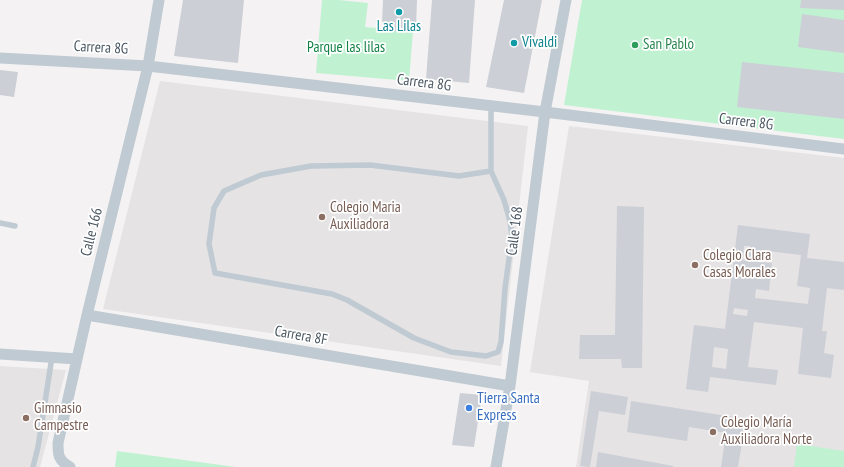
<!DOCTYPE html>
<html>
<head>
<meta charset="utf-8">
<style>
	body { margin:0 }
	canvas { display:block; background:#f4f2f2 }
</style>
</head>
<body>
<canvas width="844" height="467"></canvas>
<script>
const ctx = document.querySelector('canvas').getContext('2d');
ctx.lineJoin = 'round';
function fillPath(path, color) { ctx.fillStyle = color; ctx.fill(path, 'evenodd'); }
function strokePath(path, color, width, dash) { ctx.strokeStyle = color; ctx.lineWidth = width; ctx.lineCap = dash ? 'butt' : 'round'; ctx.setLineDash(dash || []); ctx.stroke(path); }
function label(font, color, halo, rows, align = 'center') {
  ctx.font = font + ' "PT Sans Narrow",sans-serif'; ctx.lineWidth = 3.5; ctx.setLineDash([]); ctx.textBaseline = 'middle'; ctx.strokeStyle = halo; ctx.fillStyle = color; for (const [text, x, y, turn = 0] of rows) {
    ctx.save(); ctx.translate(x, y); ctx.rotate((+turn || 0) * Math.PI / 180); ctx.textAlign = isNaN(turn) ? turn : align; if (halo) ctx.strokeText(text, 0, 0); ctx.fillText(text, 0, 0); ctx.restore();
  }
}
fillPath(new Path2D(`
	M160 81 528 126 501 366 103 309Z
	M569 126 844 158V467H576L589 381 530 372Z
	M0 366 66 370 40 467H0Z`), '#e5e3e4');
fillPath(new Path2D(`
	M322 0H339L368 3 365 27 413 31 409 81 316 73Z
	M582 0H844V139L564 105Z
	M797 444 844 451V467H794Z
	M117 451 236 467H115Z`), '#c0f2d2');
fillPath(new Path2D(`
	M183 0H244L238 63 174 56Z
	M383 0H417L416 28 409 32 385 31V24L382 23Z
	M432 0H475L469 83 426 79Z
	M504 0H542L524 93 486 87Z
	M801 0H844V10L800 8Z
	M802 14 844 20V53L798 47Z
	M742 62 844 73V119L737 107Z
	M0 70 18 72 14 97 0 95Z
	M617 206 644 207 642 368H622L621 359H579L580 335H615Z
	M738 225 810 234 807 258 844 262V290L827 288 822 331H827L824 353 834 355 831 378 798 374 803 328 754 322 748 367 778 370 776 385 710 377 708 392 686 389 694 325 725 329ZM744 246H750L748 261 743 260ZM759 250 801 255 797 286 810 288 808 304 755 298 756 289 769 291 772 263 758 262ZM734 308 748 310 747 316 733 314ZM714 347 728 349 726 369 712 367Z
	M591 391 628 397 625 415 599 411 590 467H588L580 466Z
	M460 393 482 395 474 447 452 445Z
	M631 401 746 419 738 467H721L726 433 689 427 687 441 627 432Z
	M598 452 673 466V467H596Z`), '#cccfd5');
strokePath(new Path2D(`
	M491 171 459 176 370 165 311 166 261 175 224 191 214 208 209 244 215 273 332 294 347 300 414 338 451 352 486 356 498 352 501 342 505 288 512 237 510 221 504 200 491 171V106
	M0 223 15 226
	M33 467 38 447 52 357`), '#c0cad2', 5.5);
strokePath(new Path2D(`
	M0 58 148 66 545 112 844 149
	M87 315 510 386
	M0 354 77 359
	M70 467C58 460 58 455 58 443L87 315 148 66 159 0
	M496 467 510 386 545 112 566 0`), '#c0cad2', 11);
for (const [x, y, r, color] of [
	[399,12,4,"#0f9aa8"],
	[514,43,4,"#0f9aa8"],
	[635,45,4,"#2e9e5b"],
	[322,217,4,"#8d6e63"],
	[695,265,4,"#8d6e63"],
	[469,408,4,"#3f7fe0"],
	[26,418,4,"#8d6e63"],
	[713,432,4,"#8d6e63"]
]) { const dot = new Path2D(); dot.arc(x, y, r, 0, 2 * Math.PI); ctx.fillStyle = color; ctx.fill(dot); strokePath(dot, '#fff', 1.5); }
label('15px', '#0d838f', '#fff', [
	["Las Lilas",399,27],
	["Vivaldi",522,43,"left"]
]);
label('15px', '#27864d', '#fff', [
	["San Pablo",643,45]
], 'left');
label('15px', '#495661', '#fff', [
	["Carrera 8G",101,48,3],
	["Carrera 8G",424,83,7],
	["Carrera 8G",746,122,7],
	["Calle 168",515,231,-83],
	["Calle 166",92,232,-76],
	["Carrera 8F",301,336,10]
]);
label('15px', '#138346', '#fff', [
	["Parque las lilas",346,48]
]);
label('15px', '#785e54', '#fff', [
	["Colegio Maria",330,208],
	["Auxiliadora",330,225],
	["Colegio Clara",703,256],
	["Casas Morales",703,273],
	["Gimnasio",34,409],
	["Campestre",34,426],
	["Colegio María",721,423],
	["Auxiliadora Norte",721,440]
], 'left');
label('15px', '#366cbe', '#fff', [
	["Tierra Santa",477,399],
	["Express",477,416]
], 'left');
</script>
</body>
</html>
